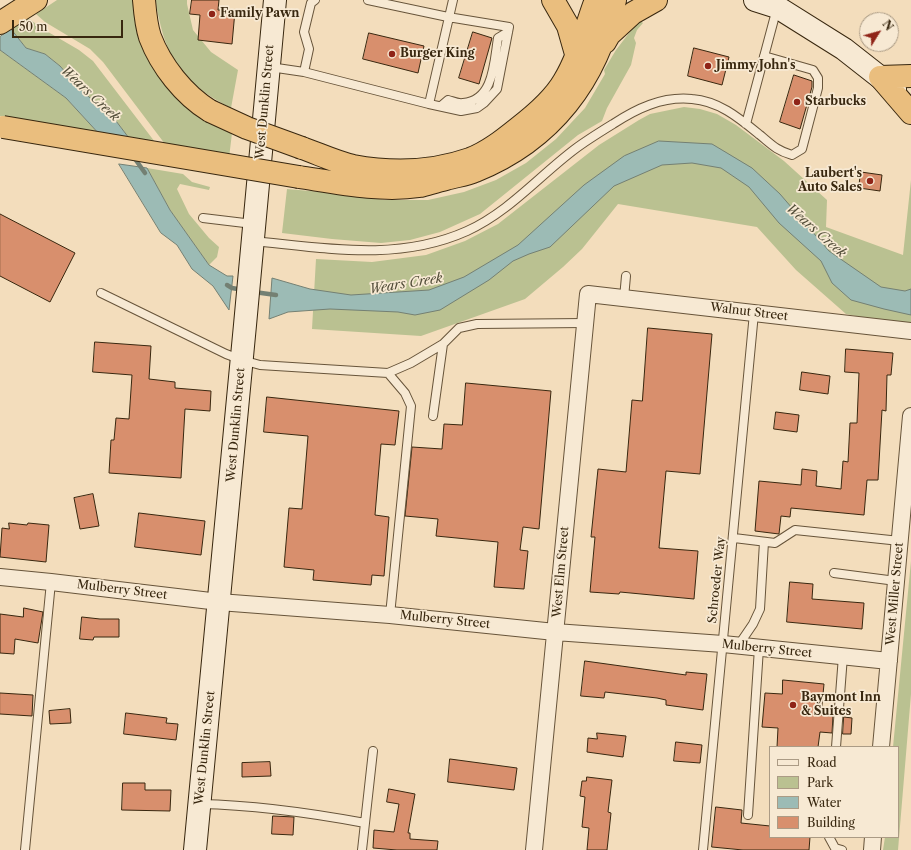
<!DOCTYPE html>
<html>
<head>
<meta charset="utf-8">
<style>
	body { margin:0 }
	#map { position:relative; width:911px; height:850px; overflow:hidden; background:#f3ddbc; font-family:"Libre Caslon Text",serif }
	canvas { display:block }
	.legend { position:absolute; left:769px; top:746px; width:130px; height:92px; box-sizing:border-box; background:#f7e9d3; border:1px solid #ab9b85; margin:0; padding:5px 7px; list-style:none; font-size:12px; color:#38270f }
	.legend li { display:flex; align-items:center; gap:8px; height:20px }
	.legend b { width:20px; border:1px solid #ab9b85 }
	.north { position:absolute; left:859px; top:12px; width:40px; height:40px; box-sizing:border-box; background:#f7e9d3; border:1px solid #ab9b85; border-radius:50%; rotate:53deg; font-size:11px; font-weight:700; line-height:16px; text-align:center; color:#38270f }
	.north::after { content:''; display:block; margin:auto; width:14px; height:18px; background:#8f2418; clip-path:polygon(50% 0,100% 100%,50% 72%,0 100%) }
	.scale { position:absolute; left:12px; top:20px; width:111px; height:18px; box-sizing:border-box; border:2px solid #38270f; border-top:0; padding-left:5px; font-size:12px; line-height:14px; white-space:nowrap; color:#38270f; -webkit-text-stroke:3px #f7e9d3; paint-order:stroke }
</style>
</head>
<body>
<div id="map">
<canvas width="911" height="850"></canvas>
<ul class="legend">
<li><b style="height:5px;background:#f7e9d3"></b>Road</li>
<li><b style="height:11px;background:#bac191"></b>Park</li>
<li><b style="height:11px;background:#9cbbb5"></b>Water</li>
<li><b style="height:11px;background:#d88f6d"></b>Building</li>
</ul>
<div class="north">N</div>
<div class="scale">50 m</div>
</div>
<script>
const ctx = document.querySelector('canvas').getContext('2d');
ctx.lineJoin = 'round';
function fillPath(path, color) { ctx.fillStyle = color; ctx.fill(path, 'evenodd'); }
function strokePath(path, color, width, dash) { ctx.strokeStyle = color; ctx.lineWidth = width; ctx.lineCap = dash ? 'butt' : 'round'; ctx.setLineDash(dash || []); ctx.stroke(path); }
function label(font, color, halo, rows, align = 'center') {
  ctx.font = font + ' "Libre Caslon Text",serif'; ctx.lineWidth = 3.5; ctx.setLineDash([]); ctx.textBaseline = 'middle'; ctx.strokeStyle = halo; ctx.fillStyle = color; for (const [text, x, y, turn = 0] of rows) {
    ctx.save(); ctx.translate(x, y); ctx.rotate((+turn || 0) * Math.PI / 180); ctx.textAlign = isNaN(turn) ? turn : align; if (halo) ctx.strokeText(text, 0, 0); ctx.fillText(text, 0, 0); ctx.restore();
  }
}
fillPath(new Path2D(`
	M57 0H137L140 35 232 133 229 158 168 148 103 62 90 49 45 22 36 14Z
	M156 0H187V4L193 30 211 52 238 70 231 108C195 90 171 68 161 27 159 18 156 9 156 0Z
	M28 18 43 29 79 50 93 61 158 146 132 142 113 117 83 92 60 66 45 54 26 48 11 29Z
	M639 20 643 23 637 30 634 38 636 43 631 65 607 108 602 121 578 135 480 214 440 232 410 240 381 243 332 239 282 233 287 189 345 194 385 200H428L464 192 496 180 526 163 556 139 585 108 605 74 604 70 616 50Z
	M0 50 66 98 101 136 0 116Z
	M684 107 700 109 717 114 736 125 784 161 827 200 826 227 903 255 911 180V327L846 314 796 270 757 227 618 204 582 249 563 267 525 299 421 336 312 329 316 259 372 262 426 255 465 241 498 224 599 145 639 120 650 114Z
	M147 168 183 174 192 182 210 187 209 190 180 184 177 189 189 214 209 238 219 247 217 257 209 265 170 210Z
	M911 561V694L898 850H883L885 837H898V747H893Z`), '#bac191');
const water = new Path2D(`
	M11 29 26 48 45 54 60 66 83 92 113 117 132 142 101 136 66 98 0 50V37Z
	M659 141 712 144 752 168 780 194 829 251 881 287 905 291 911 289V315L884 309 851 300 832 283 821 261 779 223 749 187 721 168 692 163 662 165 614 186 550 247 529 254 513 261 489 280 440 310 415 315 398 312 330 309 288 312 269 319 272 278 310 289 351 295 429 290 464 277 518 245 584 185 624 156Z
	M119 164 147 168 170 210 209 265 227 276H233L229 310 213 286 192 269 177 245 161 233Z`);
fillPath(water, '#9cbbb5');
strokePath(water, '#748073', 1);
strokePath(new Path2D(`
	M133 156 145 173
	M227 285 232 288 243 290
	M254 292 276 295`), '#748073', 4.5);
const building = new Path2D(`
	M192 0H219L218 10 235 11 232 44 198 40 200 15 190 14Z
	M473 32 492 38 479 84 459 78Z
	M369 33 424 46 418 73 363 59Z
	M694 48 729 57 722 85 688 76Z
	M794 75 812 81V87L800 129 780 122Z
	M861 172 882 175 880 191 859 188Z
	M0 214 75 253 50 302 0 276Z
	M648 328 712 334 700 474 666 471 659 548 698 551 694 599 620 592 619 594 590 592 595 537H591L598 469 626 472 632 400 642 401Z
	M95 342 151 346 149 379 175 382V388L211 391 210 411 185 409 181 478 109 473 111 440H114L116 418 129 419 132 375 93 372Z
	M846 349 893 353 891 375H887L886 411 882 410 878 480H867L864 515 791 508 790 517 781 516 779 534 755 531 759 481 801 485 802 469 817 471 816 486 841 489 843 461 848 462 850 423H857L859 373 845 372Z
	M802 372 830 376 828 394 800 390Z
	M466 383 551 391 539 529 523 527 520 550 528 551 524 589 494 587 498 542 436 536 438 519 405 516 412 447 442 449 444 424 462 425Z
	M267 397 399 411 395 445 381 444 375 515 389 517 384 576 372 575 371 585 313 580 314 570 284 567 289 508 302 509 308 436 264 432Z
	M776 412 799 415 797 432 774 429Z
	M93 494 99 526 80 529 74 498Z
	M139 513 205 521 201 555 135 547Z
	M9 523 27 525 28 523 49 525 46 562 0 557 2 528 9 529Z
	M790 582 813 584 812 599 864 603 862 629 787 622Z
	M24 608 43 612 38 643 15 639 14 654 0 653V614L23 617Z
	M82 617 100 619H119V637H94L93 640 80 639Z
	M585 661 686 675V672L707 674 703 710 666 705V700L657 698 605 692 604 698 581 696Z
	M783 680 824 684 821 715 833 716 832 733 820 732 818 747H777L778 728 762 727 765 693 782 694Z
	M0 693 33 695 32 716 0 714Z
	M70 709 71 723 50 724 49 711Z
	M126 713 167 718 166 723 178 724 176 740 124 734Z
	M844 717 852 718 851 734H843Z
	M597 733 626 736 623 757 587 752 588 738 597 739Z
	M676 742 702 745 700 763 674 761Z
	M450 759 517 768 514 790 448 782Z
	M270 762 271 776 242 777V763Z
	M587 777 612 780 608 812 611 813 607 850H587L589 828 582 827 585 797 580 796 582 781H586Z
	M123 783H145V790H171L170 811 122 810Z
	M389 789 415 794 408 833H410V839L438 841 437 850H397L373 848 374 830 394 832 399 804 387 802Z
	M716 807 742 810 741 823 770 826V837H810L809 850H743L712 847Z
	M273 816 294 817 293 835 272 834Z`);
fillPath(building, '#d88f6d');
strokePath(building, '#38270f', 1);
const lane = new Path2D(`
	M368 0 448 17 509 27 497 89 484 103 477 108 461 111 429 104
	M270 67 304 72 309 49 304 32 311 3 315 0
	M304 72 429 104 453 0
	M441 106 448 100C452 101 458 104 463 103 494 101 494 62 498 38L508 32
	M746 124 777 8
	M203 218 253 224
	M253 241C325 248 398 262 467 231 509 212 539 176 575 149 587 140 600 132 613 124 636 109 662 96 692 99 719 101 739 118 760 135 772 145 776 150 792 155L802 149 818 88V78L813 70 764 56
	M101 293 226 354 242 360 260 365 388 373 411 363 443 344
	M624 298 626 276
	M388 373 405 393 411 406 390 615
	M433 416 443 344 459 328 477 324 585 323
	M734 538 775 543 795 530 900 541
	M834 573 896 581
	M738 646 753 624 760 609 764 542
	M836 747 843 656
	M200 804C255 805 311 813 365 823
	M748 815 759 648
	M829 837 835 848 842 850
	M25 850 51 582
	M362 850 373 751
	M703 850 754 313`);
const street = new Path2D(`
	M0 577 51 582 219 602 390 615 555 632 723 644 889 661
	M881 747 911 416
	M534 850 588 294 911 331
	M872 850 873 837`);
const secondary = new Path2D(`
	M755 0 777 7 844 49 895 89
	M195 850 245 325 275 0`);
const highway = new Path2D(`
	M144 0C145 12 146 25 150 37 161 66 184 95 210 111
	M553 0 568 26 576 54
	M0 23 36 0
	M605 42 609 35 633 13 656 0
	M880 77 911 113
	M880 77 911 76
	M302 148C319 154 336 162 353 166 391 173 433 172 470 159 488 152 503 140 518 128 535 115 553 100 564 81 578 58 585 30 594 5L599 0
	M299 177C338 183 381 192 420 186 428 184 437 181 446 179 456 176 466 175 475 171 552 140 597 80 615 0`);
strokePath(lane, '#67543a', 10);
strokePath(street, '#67543a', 18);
strokePath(secondary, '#38270f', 24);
strokePath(highway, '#38270f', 24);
strokePath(lane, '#f7e9d3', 8);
strokePath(street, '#f7e9d3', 16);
strokePath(secondary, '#f7e9d3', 22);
strokePath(highway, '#eabe7e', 22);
const highwayBridge = new Path2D(`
	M210 111 247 128 302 148
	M3 127 299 177`);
strokePath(highwayBridge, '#38270f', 24, []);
strokePath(highwayBridge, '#eabe7e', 22);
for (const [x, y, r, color] of [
	[212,14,4,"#8f2418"],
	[392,54,4,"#8f2418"],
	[708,66,4,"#8f2418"],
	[797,102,4,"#8f2418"],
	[870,181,4,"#8f2418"],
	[793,705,4,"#8f2418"]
]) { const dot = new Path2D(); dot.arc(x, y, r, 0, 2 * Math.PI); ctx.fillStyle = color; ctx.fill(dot); strokePath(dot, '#f7e9d3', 1.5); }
label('bold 12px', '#38270f', '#f7e9d3', [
	["Family Pawn",220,14],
	["Burger King",400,54],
	["Jimmy John's",716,66],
	["Starbucks",805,102],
	["Laubert's",862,174,"right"],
	["Auto Sales",862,188,"right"],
	["Baymont Inn",801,698],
	["& Suites",801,712]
], 'left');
label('12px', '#38270f', '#f7e9d3', [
	["West Dunklin Street",265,102,-85],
	["Walnut Street",749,312,7],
	["West Dunklin Street",236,425,-85],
	["West Elm Street",561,572,-85],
	["Schroeder Way",717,580,-84],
	["Mulberry Street",122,590,7],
	["West Miller Street",895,594,-85],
	["Mulberry Street",445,620,6],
	["Mulberry Street",767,649,6],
	["West Dunklin Street",205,748,-84]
]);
label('italic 13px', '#514c38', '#f7e9d3', [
	["Wears Creek",90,94,43],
	["Wears Creek",816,231,41],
	["Wears Creek",406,284,-9]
]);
</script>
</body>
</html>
